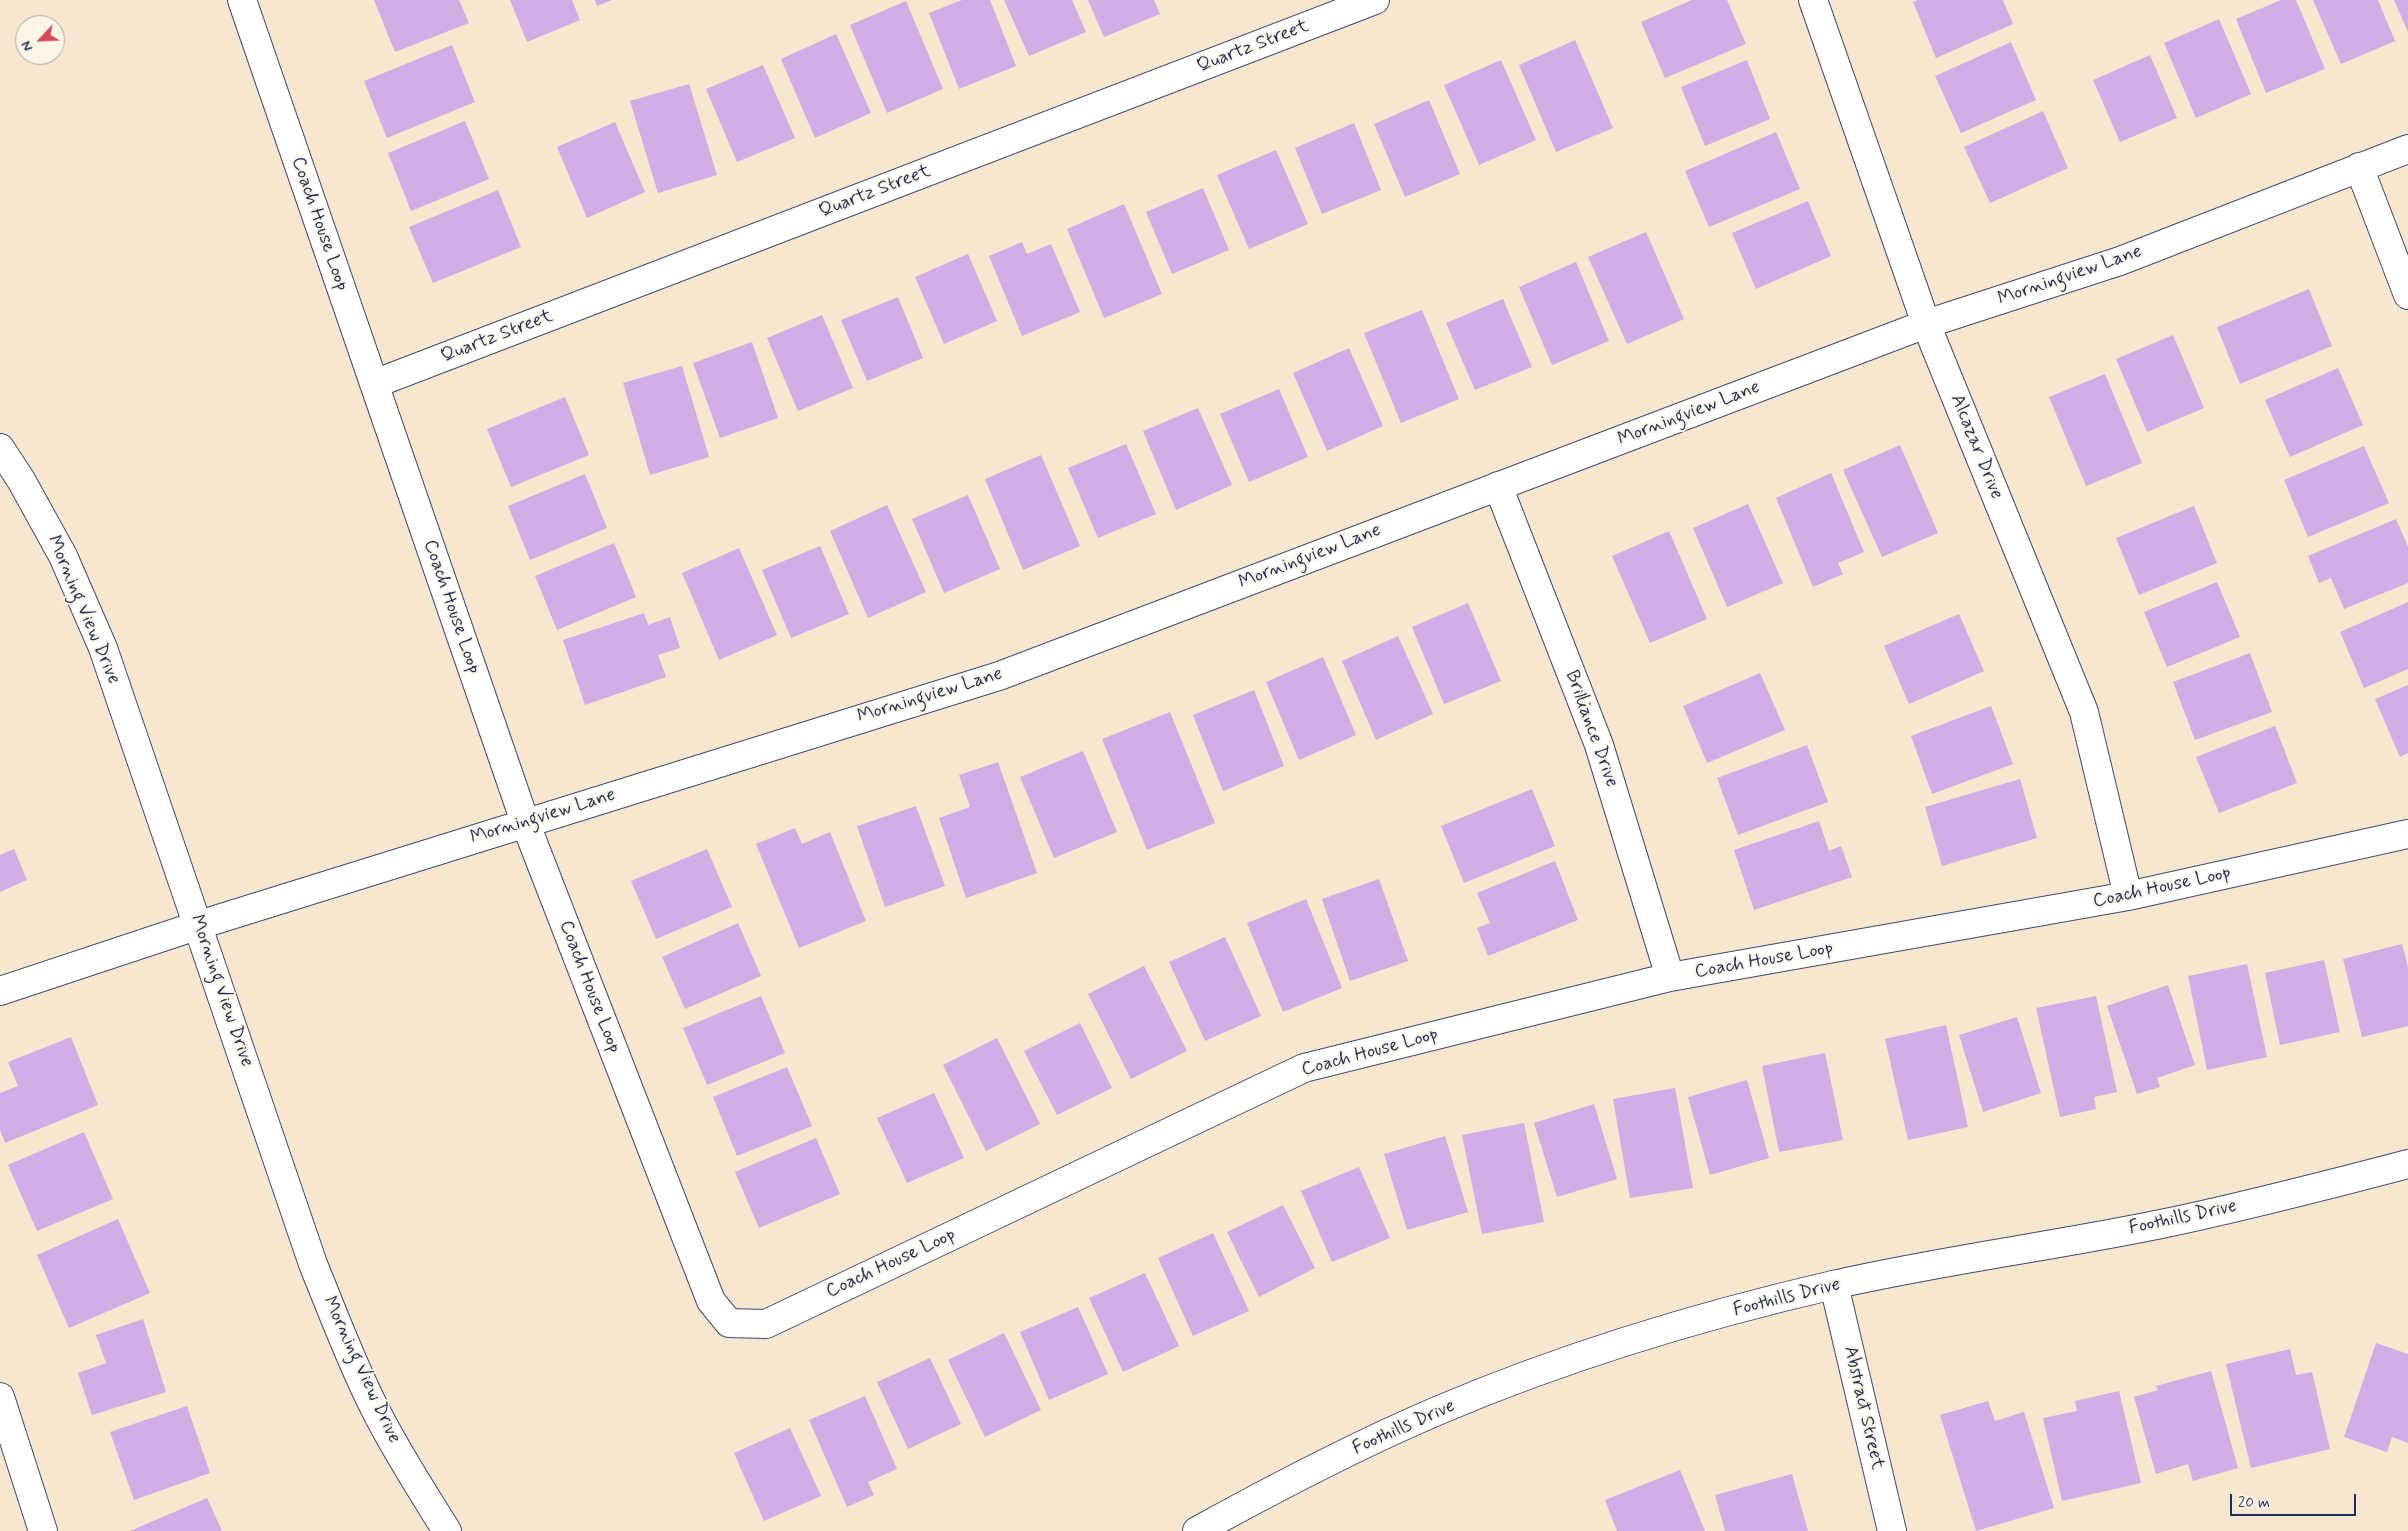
<!DOCTYPE html>
<html>
<head>
<meta charset="utf-8">
<style>
	body { margin:0 }
	#map { position:relative; width:2408px; height:1531px; overflow:hidden; background:#f8e6cf; font-family:Mynerve,sans-serif }
	canvas { display:block }
	.north { position:absolute; left:15px; top:15px; width:50px; height:50px; box-sizing:border-box; background:#fcf5e5; border:1px solid #a2a6af; border-radius:50%; rotate:245deg; font-size:14px; font-weight:700; line-height:20px; text-align:center; color:#1b2f5e }
	.north::after { content:''; display:block; margin:auto; width:18px; height:22px; background:#d1495b; clip-path:polygon(50% 0,100% 100%,50% 72%,0 100%) }
	.scale { position:absolute; left:2230px; top:1494px; width:126px; height:22px; box-sizing:border-box; border:2px solid #1b2f5e; border-top:0; padding-left:6px; font-size:15px; line-height:18px; white-space:nowrap; color:#1b2f5e; -webkit-text-stroke:4px #fcf5e5; paint-order:stroke }
</style>
</head>
<body>
<div id="map">
<canvas width="2408" height="1531"></canvas>
<div class="north">N</div>
<div class="scale">20 m</div>
</div>
<script>
const ctx = document.querySelector('canvas').getContext('2d');
ctx.lineJoin = 'round';
function fillPath(path, color) { ctx.fillStyle = color; ctx.fill(path, 'evenodd'); }
function strokePath(path, color, width, dash) { ctx.strokeStyle = color; ctx.lineWidth = width; ctx.lineCap = dash ? 'butt' : 'round'; ctx.setLineDash(dash || []); ctx.stroke(path); }
function label(font, color, halo, rows, align = 'center') {
  ctx.font = font + ' Mynerve,sans-serif'; ctx.lineWidth = 4; ctx.setLineDash([]); ctx.textBaseline = 'middle'; ctx.strokeStyle = halo; ctx.fillStyle = color; for (const [text, x, y, turn = 0] of rows) {
    ctx.save(); ctx.translate(x, y); ctx.rotate((+turn || 0) * Math.PI / 180); ctx.textAlign = isNaN(turn) ? turn : align; if (halo) ctx.strokeText(text, 0, 0); ctx.fillText(text, 0, 0); ctx.restore();
  }
}
fillPath(new Path2D(`
	M374 0H459L469 23 395 52Z
	M510 0H572L580 20 527 42Z
	M595 0H612L597 6Z
	M962 0H990L1016 66 959 89 929 13Z
	M1004 0H1072L1086 32 1029 56Z
	M1088 0H1154L1160 14 1104 37Z
	M1692 0H1727L1746 44 1665 78 1641 22Z
	M1918 0H2003L2013 24 1936 58 1913 2Z
	M2281 0H2296L2325 69 2266 93 2236 19Z
	M2313 0H2378L2395 41 2341 64Z
	M2394 0H2408V32Z
	M906 1 943 89 887 113 850 25Z
	M2219 19 2251 94 2196 118 2164 43Z
	M836 34 871 113 815 138 781 59Z
	M1575 40 1613 128 1556 152 1519 65Z
	M2011 42 2036 100 1961 133 1935 76Z
	M452 45 475 102 387 138 364 81Z
	M2150 55 2177 118 2120 142 2093 80Z
	M1501 60 1536 140 1479 165 1444 85Z
	M1747 60 1770 119 1705 146 1681 87Z
	M763 65 795 138 737 162 706 89Z
	M689 84 717 175 658 193 630 101Z
	M1429 100 1460 174 1405 197 1374 124Z
	M2043 111 2068 168 1990 203 1964 147Z
	M465 121 489 179 411 211 388 153Z
	M615 122 645 192 587 218 557 147Z
	M1354 123 1381 190 1322 214 1295 148Z
	M1776 132 1800 189 1709 227 1685 171Z
	M1276 150 1308 224 1249 249 1217 175Z
	M1203 188 1229 250 1172 274 1146 212Z
	M498 190 521 247 433 283 409 227Z
	M1808 201 1831 256 1756 289 1732 233Z
	M1124 204 1162 294 1104 318 1067 229Z
	M1646 232 1684 319 1627 344 1588 257Z
	M1022 242 1027 254 1051 244 1080 312 1022 336 989 256Z
	M968 254 997 321 944 344 915 277Z
	M1576 262 1609 341 1552 365 1519 287Z
	M2309 289 2332 346 2240 384 2217 327Z
	M898 297 923 358 867 381 841 320Z
	M1503 299 1532 367 1475 390 1446 323Z
	M1422 310 1459 399 1401 423 1364 333Z
	M822 315 853 388 798 411 767 338Z
	M2173 335 2204 408 2147 432 2116 359Z
	M752 342 778 418 720 438 693 363Z
	M1349 348 1383 426 1327 451 1293 373Z
	M682 366 709 457 650 475 623 383Z
	M2338 368 2363 425 2290 457 2265 400Z
	M2105 374 2142 463 2086 486 2049 397Z
	M1279 389 1308 457 1249 482 1220 414Z
	M565 397 589 455 511 487 487 429Z
	M1198 408 1232 485 1176 510 1143 431Z
	M1126 444 1156 514 1098 538 1068 468Z
	M1900 445 1938 533 1882 557 1843 470Z
	M2364 446 2389 503 2308 537 2284 480Z
	M1041 455 1080 546 1023 570 985 479Z
	M1831 473 1864 552 1838 563 1843 574 1813 587 1776 498Z
	M585 474 607 528 530 560 508 506Z
	M968 495 1000 569 944 593 912 519Z
	M1748 504 1783 583 1727 607 1693 528Z
	M887 505 926 592 868 618 830 531Z
	M2194 506 2217 563 2139 595 2116 538Z
	M2396 519 2408 547V583L2344 609 2331 578 2319 583 2308 556Z
	M1669 531 1707 619 1650 643 1612 556Z
	M614 543 636 597 557 630 535 576Z
	M820 546 849 614 791 638 762 570Z
	M739 548 777 635 719 660 682 573Z
	M2217 582 2240 637 2167 667 2144 612Z
	M2408 602V669L2364 688 2340 632Z
	M1468 603 1501 681 1444 704 1412 627Z
	M644 613 648 625 670 617 680 648 658 655 666 677 585 705 563 640Z
	M1959 614 1984 671 1909 704 1884 646Z
	M1398 636 1433 714 1376 740 1342 661Z
	M2250 653 2272 712 2195 740 2173 682Z
	M1323 657 1356 735 1299 760 1266 682Z
	M1760 673 1785 730 1707 763 1683 706Z
	M2408 685V753L2400 757 2375 699Z
	M1254 690 1284 766 1223 791 1193 715Z
	M1991 706 2013 764 1932 794 1911 736Z
	M1170 712 1215 823 1147 850 1102 739Z
	M2275 726 2297 783 2219 813 2196 757Z
	M1807 745 1828 802 1738 835 1717 778Z
	M1083 751 1117 832 1054 858 1020 777Z
	M998 762 1037 873 966 898 939 818 970 807 959 775Z
	M2020 779 2037 838 1942 866 1925 807Z
	M1532 789 1555 846 1464 883 1441 826Z
	M916 806 945 886 885 907 857 826Z
	M1819 821 1829 851 1841 846 1852 877 1754 910 1734 850Z
	M795 828 802 844 830 832 866 921 799 948 756 844Z
	M14 849 27 880 0 892V855Z
	M707 849 732 907 656 939 631 881Z
	M1555 861 1578 920 1488 956 1477 928 1490 923 1477 893Z
	M1379 879 1408 961 1350 981 1322 899Z
	M1306 899 1342 988 1283 1012 1247 923Z
	M738 923 761 976 685 1009 662 957Z
	M1225 937 1261 1016 1205 1041 1169 962Z
	M2402 944 2408 967V1026L2362 1037 2343 959Z
	M2324 960 2340 1032 2280 1045 2265 973Z
	M2247 964 2267 1057 2207 1070 2188 976Z
	M1144 966 1187 1051 1131 1079 1088 994Z
	M2168 985 2195 1065 2157 1078 2160 1087 2137 1094 2107 1006Z
	M761 996 785 1053 707 1085 683 1028Z
	M2096 996 2117 1092 2094 1097 2096 1109 2060 1117 2036 1008Z
	M2017 1017 2041 1093 1983 1112 1959 1035Z
	M1080 1023 1112 1088 1057 1115 1024 1051Z
	M1946 1025 1968 1127 1908 1140 1885 1039Z
	M71 1037 98 1105 5 1143 0 1130V1093L18 1086 8 1062Z
	M997 1038 1040 1124 986 1151 943 1065Z
	M1825 1053 1843 1140 1779 1152 1762 1066Z
	M787 1067 812 1126 737 1156 713 1097Z
	M1747 1080 1769 1158 1710 1175 1688 1097Z
	M1675 1088 1693 1188 1630 1198 1613 1099Z
	M934 1093 964 1158 907 1183 877 1118Z
	M1594 1104 1617 1179 1557 1197 1534 1123Z
	M1524 1123 1544 1222 1482 1234 1462 1135Z
	M84 1132 113 1199 37 1231 8 1165Z
	M1445 1136 1468 1212 1407 1230 1384 1154Z
	M816 1138 840 1194 759 1228 735 1172Z
	M1359 1167 1390 1238 1332 1262 1301 1191Z
	M1283 1205 1315 1268 1259 1297 1227 1232Z
	M118 1219 150 1293 69 1328 37 1255Z
	M1213 1233 1249 1311 1193 1336 1158 1258Z
	M1145 1273 1179 1346 1123 1372 1089 1298Z
	M1078 1307 1108 1374 1049 1400 1020 1332Z
	M143 1319 166 1392 92 1415 78 1373 106 1363 96 1335Z
	M1004 1333 1041 1410 985 1437 948 1360Z
	M2376 1343 2408 1354V1443L2392 1437 2387 1452 2344 1437Z
	M2290 1349 2296 1375 2312 1372 2330 1449 2251 1468 2226 1364Z
	M930 1358 961 1424 908 1449 877 1382Z
	M2211 1371 2238 1468 2193 1481 2188 1464 2156 1474 2134 1397 2158 1390 2156 1386Z
	M2119 1391 2141 1483 2062 1501 2043 1418 2077 1411 2075 1401Z
	M865 1396 897 1469 868 1482 874 1495 847 1507 809 1420Z
	M1988 1401 1995 1421 2024 1412 2054 1508 1976 1531 1940 1415Z
	M187 1406 210 1473 134 1500 110 1432Z
	M790 1428 821 1496 764 1521 734 1453Z
	M1680 1470 1705 1531H1617L1605 1500Z
	M1792 1474 1808 1531H1725L1715 1495Z
	M207 1498 222 1531H130Z`), '#d1ace5');
const minor = new Path2D(`
	M242 0 525 822 711 1301 729 1323 766 1324 1304 1068 1670 977 2128 896 2408 834
	M1813 0 1926 324 2084 712 2128 896
	M2359 167 2408 295
	M374 384 1375 0
	M1498 486 1599 745 1670 977
	M0 991 199 925 999 676 1926 324 2120 261 2408 149
	M1834 1285 1892 1531
	M0 1397 43 1531`);
const tertiary = new Path2D(`
	M0 448 21 480 63 556 103 648 313 1264C333 1313 351 1362 375 1409 396 1451 422 1491 447 1531
	M1197 1531C1275 1488 1355 1446 1437 1411 1564 1357 1699 1316 1833 1285 1943 1260 2055 1246 2166 1223 2247 1206 2328 1185 2408 1164`);
strokePath(minor, '#3c4a6f', 30);
strokePath(tertiary, '#3c4a6f', 30);
strokePath(minor, '#fff', 28);
strokePath(tertiary, '#fff', 28);
label('19px', '#1b2f5e', '#fcf5e5', [
	["Quartz Street",1253,47,-21],
	["Quartz Street",875,192,-21],
	["Coach House Loop",319,224,71],
	["Morningview Lane",2070,276,-19],
	["Quartz Street",497,337,-21],
	["Morningview Lane",1689,414,-21],
	["Alcazar Drive",1976,447,68],
	["Morningview Lane",1310,557,-21],
	["Coach House Loop",451,607,71],
	["Morning View Drive",83,610,67],
	["Morningview Lane",930,696,-17],
	["Brilliance Drive",1591,729,70],
	["Morningview Lane",543,817,-17],
	["Coach House Loop",2162,888,-12],
	["Coach House Loop",1764,961,-10],
	["Coach House Loop",589,987,69],
	["Morning View Drive",221,991,71],
	["Coach House Loop",1370,1053,-15],
	["Foothills Drive",2183,1218,-12],
	["Coach House Loop",891,1264,-25],
	["Foothills Drive",1787,1298,-14],
	["Morning View Drive",361,1370,65],
	["Abstract Street",1863,1408,77],
	["Foothills Drive",1404,1428,-24]
]);
</script>
</body>
</html>
